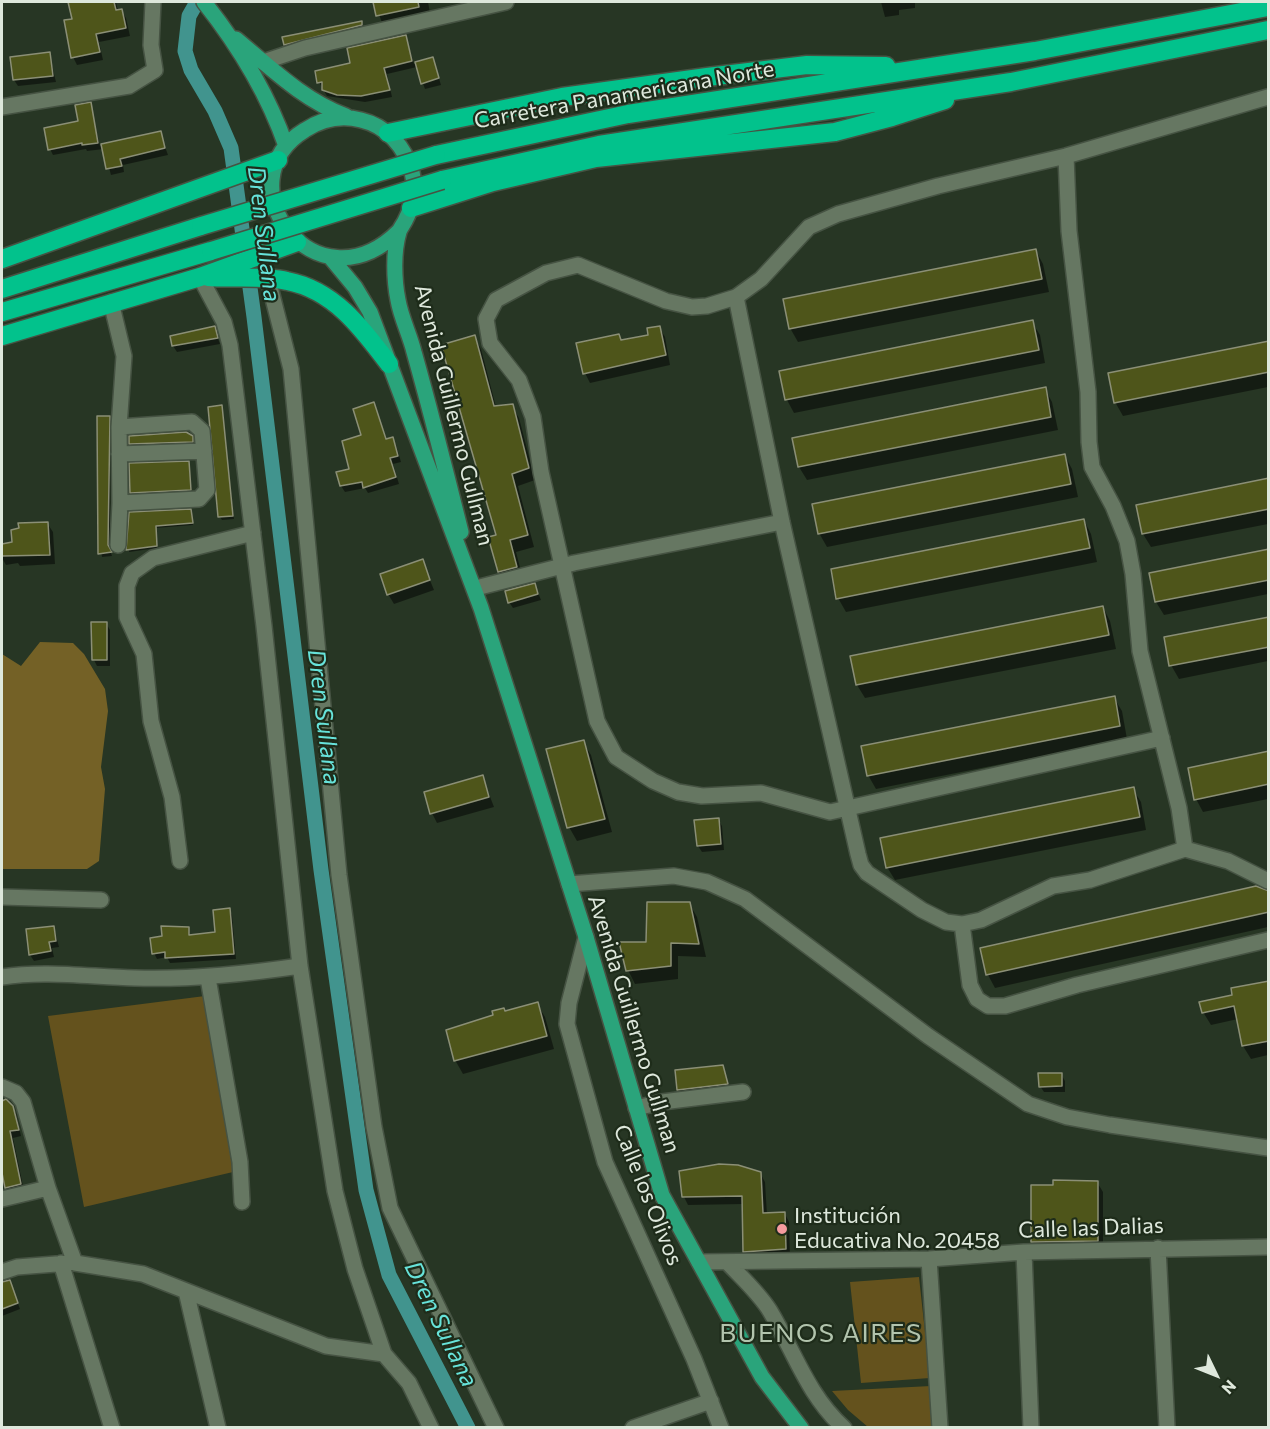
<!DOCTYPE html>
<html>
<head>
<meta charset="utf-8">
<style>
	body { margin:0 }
	#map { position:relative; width:1270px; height:1429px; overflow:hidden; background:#273624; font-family:Commissioner,sans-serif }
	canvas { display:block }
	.frame { position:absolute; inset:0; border:3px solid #dee8dc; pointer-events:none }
	.north { position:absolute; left:1186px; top:1345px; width:60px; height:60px; -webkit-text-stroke:4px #1e2c1a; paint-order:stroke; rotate:133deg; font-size:16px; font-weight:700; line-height:24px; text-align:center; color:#dee8dc }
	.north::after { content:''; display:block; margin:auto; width:21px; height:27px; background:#dee8dc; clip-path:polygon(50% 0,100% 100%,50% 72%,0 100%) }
</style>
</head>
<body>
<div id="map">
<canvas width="1270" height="1429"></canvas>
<div class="frame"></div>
<div class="north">N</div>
</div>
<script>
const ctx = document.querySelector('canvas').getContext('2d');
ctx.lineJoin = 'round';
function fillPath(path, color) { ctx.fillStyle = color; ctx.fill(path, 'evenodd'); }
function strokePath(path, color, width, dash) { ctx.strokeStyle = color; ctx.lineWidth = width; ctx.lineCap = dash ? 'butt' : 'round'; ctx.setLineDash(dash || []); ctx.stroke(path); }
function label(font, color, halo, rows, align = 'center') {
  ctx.font = font + ' Commissioner,sans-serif'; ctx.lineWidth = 4.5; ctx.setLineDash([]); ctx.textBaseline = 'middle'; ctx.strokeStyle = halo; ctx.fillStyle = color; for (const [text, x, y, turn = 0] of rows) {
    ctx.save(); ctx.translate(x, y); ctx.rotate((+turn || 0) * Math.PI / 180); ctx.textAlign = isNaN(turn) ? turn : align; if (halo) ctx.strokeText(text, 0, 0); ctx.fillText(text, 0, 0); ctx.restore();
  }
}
fillPath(new Path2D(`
	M205 996 233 1172 84 1207 48 1016Z
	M919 1277 930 1378 861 1383 850 1282Z
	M931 1386 936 1427H868L848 1410 832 1391Z`), '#64521d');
fillPath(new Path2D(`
	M40 642 73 643 84 654 105 689 108 711 101 767 105 789 99 861 87 869H2V654L21 666Z`), '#746126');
fillPath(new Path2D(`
	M70 2H116L118 11 121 10 126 18 130 36 99 42 103 60 77 65 73 57V20Z
	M375 2H428L430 13 382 23Z
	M881 2H915V8L899 10V15L885 17Z
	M361 22 364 28 289 50 285 44Z
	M406 37 414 64 433 59 441 85 425 89 417 67 387 74 392 97 365 102 327 96 319 82Z
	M49 53 56 82 18 86 14 80Z
	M90 104 100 146 160 133 168 155 123 165 124 172 111 175 104 149 87 151 86 149 53 155 50 149 79 122Z
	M1036 251 1043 264 1049 292 798 342 790 328Z
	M1032 322 1040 335 1045 363 794 413 787 400 781 372Z
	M659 327 665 337 670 365 590 383 585 373 618 335 622 341 650 336Z
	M214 328 220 344 177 352 173 346Z
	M474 337 481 349 496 407 512 406 519 418 535 480 518 486 534 547 516 552 523 579 506 584 499 572 490 538 498 536Z
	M1268 343V387L1123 416 1115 402Z
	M1045 389 1052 402 1058 430 807 480 799 467 794 439Z
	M374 404 387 440 392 439 396 445 401 462 393 464 399 484 368 493 365 488 345 492 341 486 351 470Z
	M221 407 234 519 222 520 220 517Z
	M99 417 109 418 111 421 110 550 112 556 102 557 98 525Z
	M192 437 194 444 132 446 130 443Z
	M1065 456 1072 469 1078 497 827 547 819 533Z
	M188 463 192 492 133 495 131 492Z
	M1268 480V524L1151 547 1143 534Z
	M190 511 193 525 156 528 157 548 129 552 131 514Z
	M1084 520 1091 534 1097 562 846 612 838 598Z
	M47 523 53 532 55 564 20 566 18 563 6 565 2 558V545L14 543Z
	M1268 551V594L1164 615 1156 602Z
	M422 561 434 590 394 604 388 594Z
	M535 585 541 600 513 608 509 602Z
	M1103 607 1110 621 1116 649 865 698 857 685 852 657Z
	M1268 619V661L1179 679 1171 665Z
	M106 623 110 630V666H97L94 660Z
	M1114 698 1122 711 1127 739 876 789 868 775Z
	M583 742 591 755 612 832 577 841 569 827Z
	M1268 753V799L1203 812 1196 799Z
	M482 776 494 807 437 823 432 813Z
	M1133 789 1141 802 1146 830 895 880 887 867Z
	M718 819 722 826 724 850 702 852 698 846Z
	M1268 891V927L995 988 988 975 982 949Z
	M689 903 697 917 706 957 678 956V979L635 984 628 970 647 944Z
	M229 909 232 915 236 959 170 963 167 957 157 959 154 953 188 928 191 937 216 934Z
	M54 928 59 947 52 948 54 957 34 961 30 955Z
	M1268 983V1055L1251 1059 1243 1046 1238 1019 1211 1025 1203 1012Z
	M537 1004 545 1017 554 1049 463 1074 455 1060 505 1013Z
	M722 1067 732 1094 684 1100 678 1090 676 1072Z
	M1061 1074 1065 1081V1092H1044L1040 1086Z
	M6 1101 16 1113 21 1136 13 1138 24 1191 10 1194 2 1167V1102Z
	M760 1173 765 1182 767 1215 785 1214 789 1222 790 1257 750 1260 745 1251 744 1204 688 1205 684 1197Z
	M1097 1182 1103 1192V1250L1039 1252 1033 1242Z
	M10 1282 20 1309 2 1316V1285Z`), '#0007');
strokePath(new Path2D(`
	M197 2 189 16 185 51 191 70 215 111 231 148 254 317 321 870 366 1190 389 1275 468 1428`), '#41948e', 15);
const building = new Path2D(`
	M68 2H114L116 10 122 9 126 28 96 34 100 52 71 58 64 20 72 19Z
	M373 2H418L419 7 376 16Z
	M362 21V25L284 45 282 37Z
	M406 35 412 61 384 68 390 90 361 96 337 95 322 90V82L317 83 315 71 350 63 347 48Z
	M50 52 53 76 13 80 10 57Z
	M433 57 439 78 421 84 415 62Z
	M91 102 98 143 82 145V143L48 150 44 128 78 121 75 105Z
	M161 131 165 148 120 159 122 166 106 169 101 144Z
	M1036 249 1042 279 789 329 783 299Z
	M1033 320 1039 350 785 400 779 371Z
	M215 326 218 338 172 346 170 336Z
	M660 326 666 355 583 374 576 343 619 334 621 340 648 335 647 328Z
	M475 335 494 406 513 404 529 468 512 474 528 535 510 540 517 567 498 572 488 537 496 535 441 345Z
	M1269 341V372L1114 403 1108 373Z
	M1046 387 1051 417 798 467 792 438Z
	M374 402 386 439 393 437 398 456 390 458 396 477 363 488 362 482 340 486 336 472 349 469 342 441 361 435 353 409Z
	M222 405 233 516 218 517 208 407Z
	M97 416H110L108 545 112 552 98 554Z
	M186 432 193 436V442L129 444V436Z
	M1065 454 1071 484 818 534 812 504Z
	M189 461 191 490 130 493 129 463Z
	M1269 478V509L1142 534 1136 505Z
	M191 509 193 523 156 526 157 546 126 550 129 512Z
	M1084 519 1090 548 836 599 831 569Z
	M48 522 50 555 2 556V544L12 542 11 530 19 528 18 523Z
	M1269 549V580L1155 602 1149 573Z
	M423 559 430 580 387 595 380 574Z
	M535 583 538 594 508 603 505 591Z
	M1103 606 1109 635 856 685 850 656Z
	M1269 617V647L1169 666 1164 637Z
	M91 622H107V660H92Z
	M1115 696 1120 726 867 776 861 746Z
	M584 740 605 819 567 828 546 749Z
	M1269 751V784L1194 800 1188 768Z
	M483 775 489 797 430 814 424 792Z
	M1134 787 1140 817 886 868 880 838Z
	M719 818 721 844 697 846 694 820Z
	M1256 886 1269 891V912L986 975 980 948Z
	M647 902H690L699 944 671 943V966L626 971 619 942H646Z
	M230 908 234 954 165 958V952L152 954 150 938 162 936 161 926 189 927V935L215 932 213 910Z
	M54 926 56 941 49 942 51 951 29 955 26 929Z
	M1269 981V1041L1242 1046 1234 1006 1202 1013 1199 1002 1232 995 1231 988Z
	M538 1002 547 1036 454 1061 446 1030 493 1015 492 1011 504 1008 505 1011Z
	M723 1065 728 1084 677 1090 675 1070Z
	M1038 1073H1062V1086L1039 1087Z
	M6 1099 13 1106 19 1130 10 1131 21 1184 5 1188 2 1173V1101Z
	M719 1164 738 1165 761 1172 763 1213 785 1212 786 1249 743 1252 742 1196 682 1197 679 1171Z
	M1053 1180 1098 1181V1241L1031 1242V1185H1053Z
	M10 1280 18 1303 2 1309V1282Z`);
fillPath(building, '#4e551a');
strokePath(building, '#8b8f76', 1.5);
const minor = new Path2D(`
	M263 62 305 48 506 2
	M2 107 129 86 155 70 151 45 153 2
	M1066 156 1069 231 1088 392 1089 442 1092 467 1113 506 1127 541 1133 574 1140 651 1179 808 1185 849
	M200 277 224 322 230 345 264 626 300 966 335 1191 355 1269 384 1354 409 1383 431 1428
	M268 279 291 369 339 875 374 1127 390 1208 496 1428
	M736 297 782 522 858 854 861 865 867 873 922 910 946 922 962 924 981 920 1053 886 1090 880 1185 849 1228 861 1268 881
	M111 302 124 356 119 427
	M192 422 202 431 207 490 199 499 120 503 119 427Z
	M119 454 204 451
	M118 545 120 503
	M476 588 574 563 782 522
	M1162 738 830 812 761 793 702 796 678 792 653 781 616 757 597 721 541 472 533 417 519 380 490 343 486 319 496 300 546 273 578 265 666 301 692 307 707 306 736 297 761 279 809 227 838 214 938 186 1066 156 1268 97
	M180 861 172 797 151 721 144 654 127 617V586L132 573 153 558 253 533
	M569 884 674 876 707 882 745 899 928 1036 1028 1104 1067 1117 1110 1125 1268 1148
	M2 897 101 900
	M962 924 970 985 977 999 988 1006H1005L1077 985 1268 940
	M586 937 569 1003 567 1024 605 1162 694 1359 721 1428
	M2 977C45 970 91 977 135 978 191 980 245 974 300 966
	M208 978 240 1162 242 1202
	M2 1087 16 1093 23 1102 48 1188 75 1263 143 1274 326 1346 384 1354
	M636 1108 662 1102 743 1092
	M2 1199 48 1188
	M1158 1248 1167 1428
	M1024 1252 1031 1428
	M929 1259 940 1428
	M699 1262 929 1259 1024 1252 1268 1247
	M727 1262C741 1277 759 1293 770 1311 794 1351 808 1396 844 1428
	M61 1263 112 1428
	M2 1272 17 1267 69 1263
	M186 1291 218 1428
	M633 1428 711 1401`);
const major = new Path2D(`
	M204 2C238 45 268 94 286 146
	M236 39C271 68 303 100 346 116
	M399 231C315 314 220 182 305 130 322 119 341 115 361 120 387 126 405 147 412 172 416 188 413 206 405 221 403 225 400 228 399 232 393 252 394 280 398 300 401 318 410 335 414 352 431 412 446 472 461 532
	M331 258 355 287 370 312 481 608 586 937 662 1195 762 1377 801 1428`);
const highway = new Path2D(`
	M388 133 562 97 707 77 807 65 886 66
	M436 155 628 114 1035 51 1268 7
	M442 180 599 145 1011 82 1268 30
	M411 208 493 182 596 158 835 132 892 117 945 100
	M2 259 278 160
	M208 277C234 279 261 275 287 281 334 290 362 328 389 364
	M2 289 201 226
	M2 312 211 251
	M2 336 200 277 297 242`);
strokePath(minor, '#465343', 18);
strokePath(major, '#465343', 18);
strokePath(highway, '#465343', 21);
strokePath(minor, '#667762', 15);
strokePath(major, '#2aa47b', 15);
strokePath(highway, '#02c28c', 18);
const highwayBridge = new Path2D(`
	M201 226 436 155
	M211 251 442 180`);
strokePath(highwayBridge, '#465343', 21, []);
strokePath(highwayBridge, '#02c28c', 18);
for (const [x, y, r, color] of [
	[782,1229,6,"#f59b9e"]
]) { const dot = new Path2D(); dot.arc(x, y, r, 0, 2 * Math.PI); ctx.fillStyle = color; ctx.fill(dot); strokePath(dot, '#1e2c1a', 2); }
label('22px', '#dee8dc', '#1e2c1a', [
	["Carretera Panamericana Norte",624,95,-10],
	["Avenida Guillermo Gullman",454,415,76],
	["Avenida Guillermo Gullman",634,1024,73],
	["Calle los Olivos",648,1195,68],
	["Calle las Dalias",1091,1228,-2]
]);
label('22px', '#dee8dc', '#1e2c1a', [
	["Institución",794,1216],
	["Educativa No. 20458",794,1241]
], 'left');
label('italic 24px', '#67e3da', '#1e2c1a', [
	["Dren Sullana",264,234,83],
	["Dren Sullana",324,717,83],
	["Dren Sullana",441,1324,64]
]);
ctx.letterSpacing = '1.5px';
label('26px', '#b2c4ad', '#1e2c1a', [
	["BUENOS AIRES",821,1333]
]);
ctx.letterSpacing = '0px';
</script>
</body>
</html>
